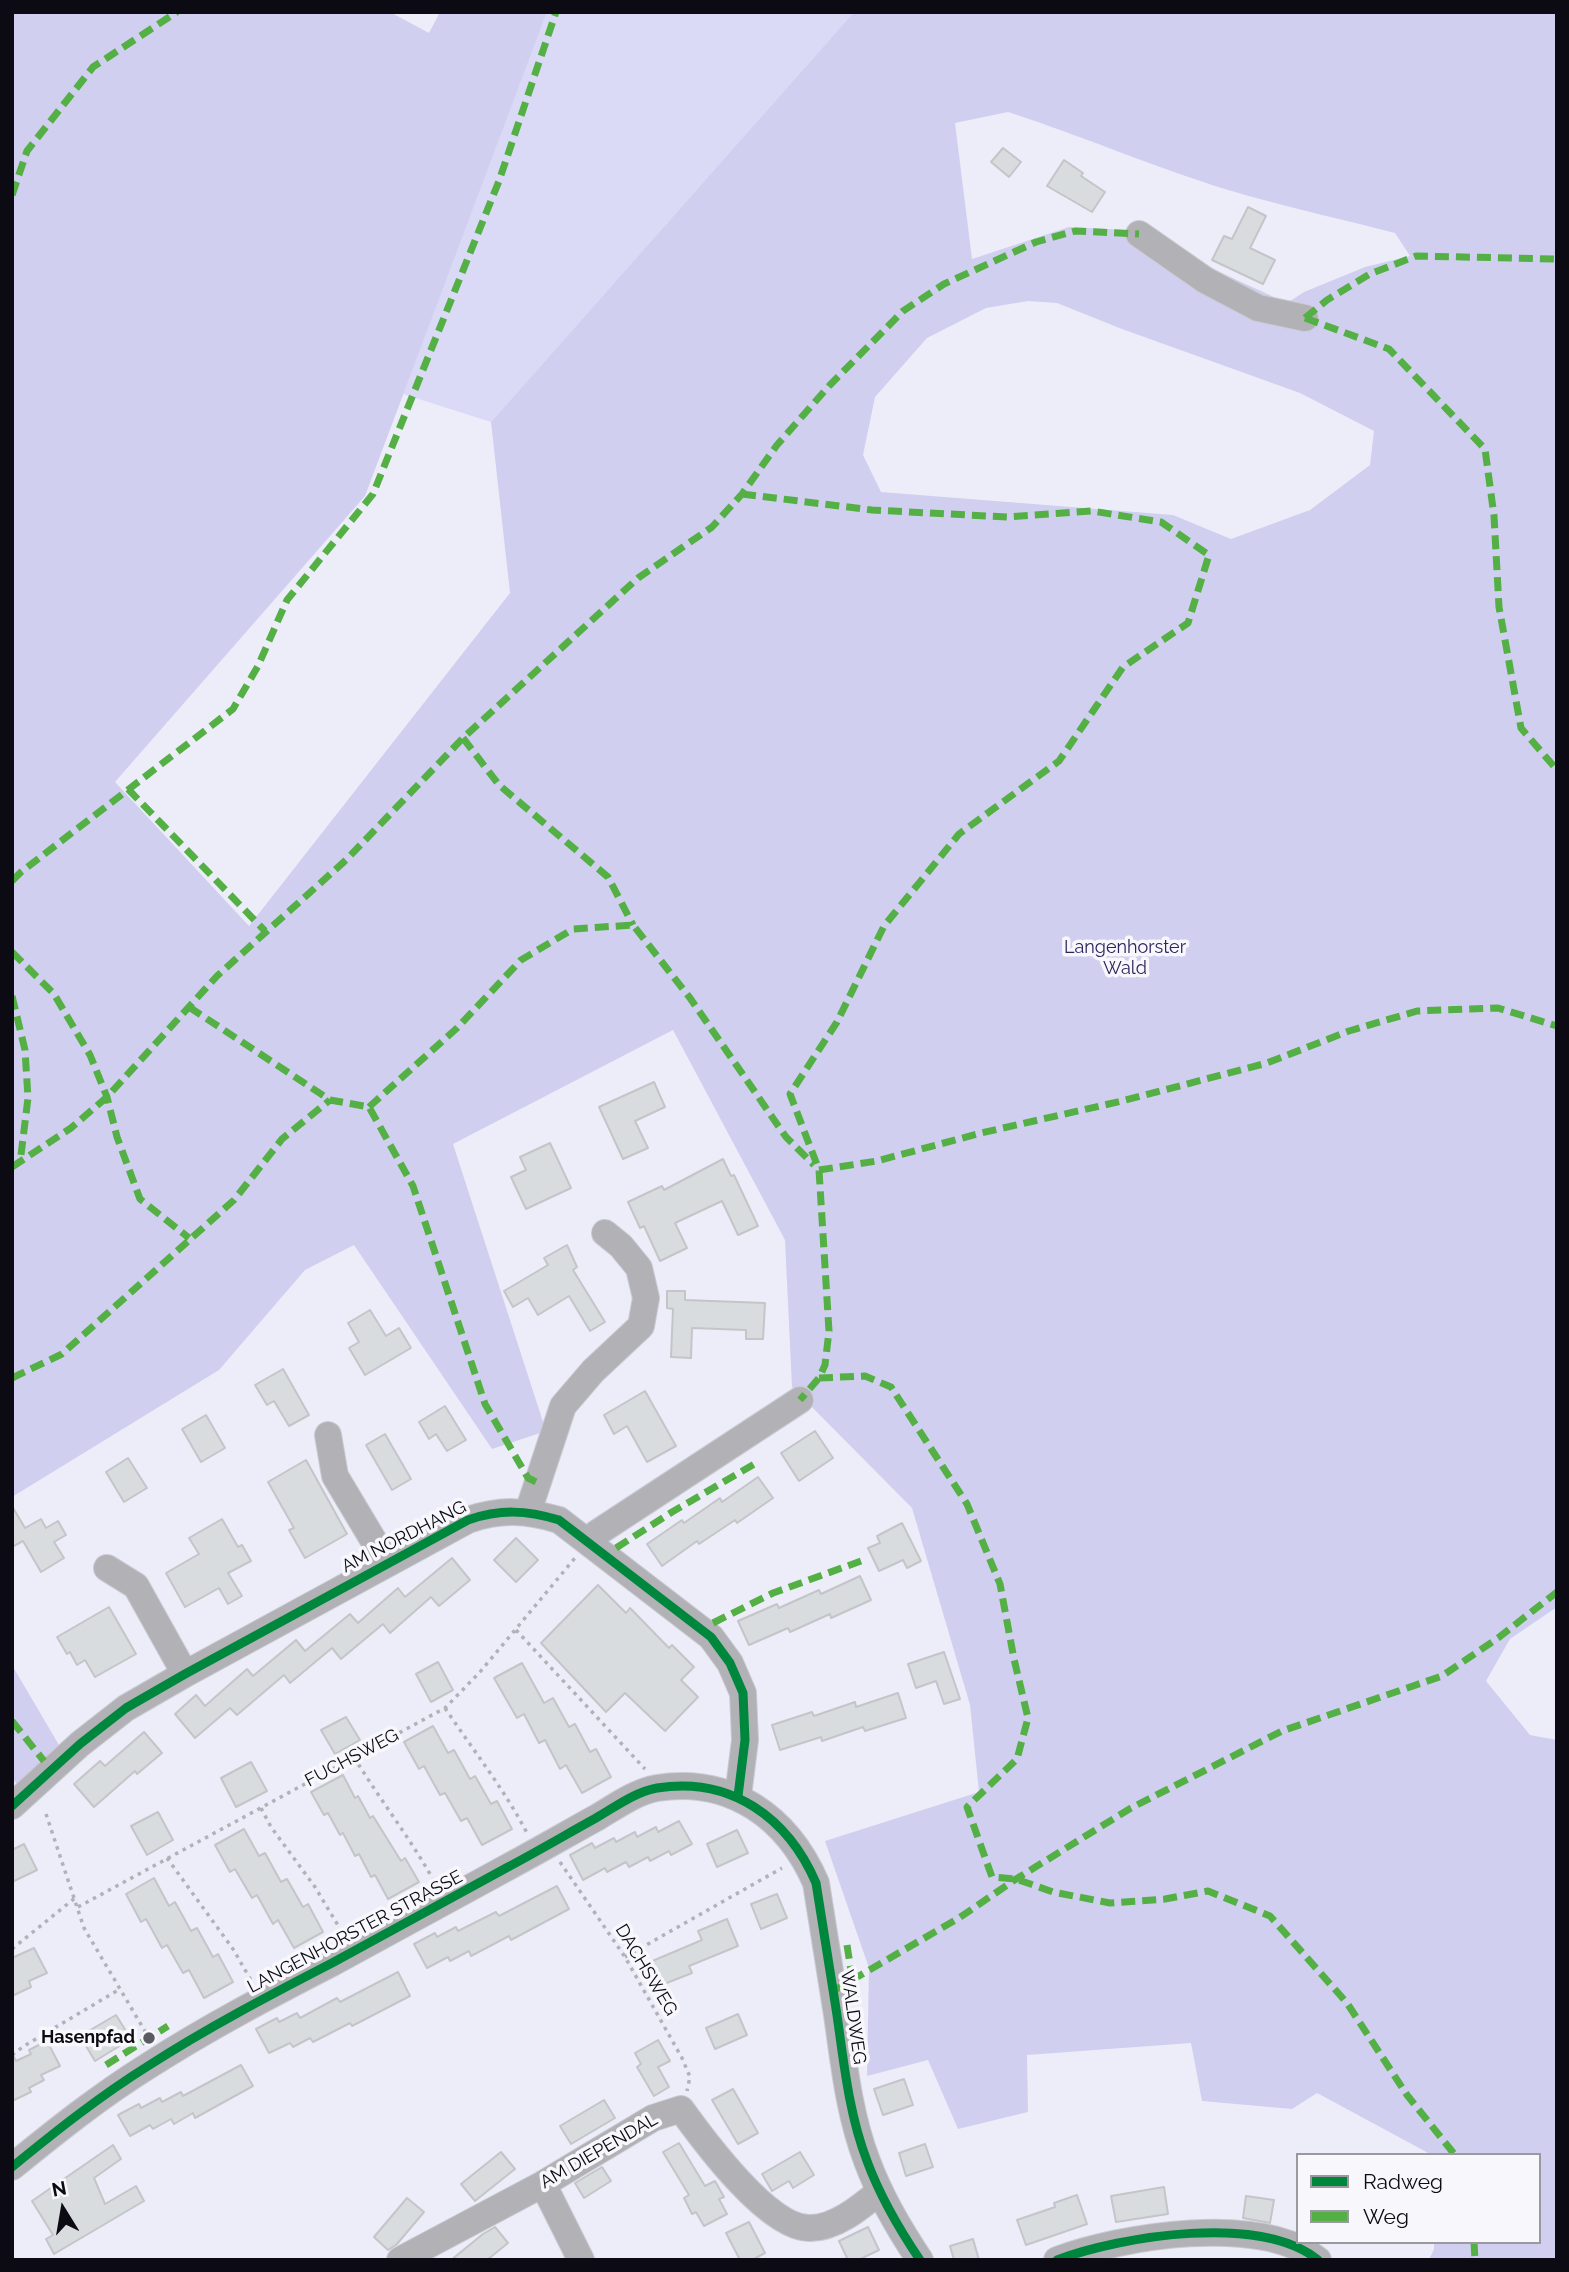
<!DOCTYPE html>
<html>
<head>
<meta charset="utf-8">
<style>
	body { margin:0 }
	#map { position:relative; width:1569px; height:2272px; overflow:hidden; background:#ededfa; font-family:Raleway,sans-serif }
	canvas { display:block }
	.frame { position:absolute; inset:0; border:14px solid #0c0b13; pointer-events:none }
	.legend { position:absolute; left:1296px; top:2153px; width:245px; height:91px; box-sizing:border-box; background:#f7f7fc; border:2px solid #99999f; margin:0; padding:9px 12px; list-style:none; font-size:21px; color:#0c0b13 }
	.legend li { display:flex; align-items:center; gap:14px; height:35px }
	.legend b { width:35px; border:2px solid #99999f }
	.north { position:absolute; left:28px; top:2174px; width:70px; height:70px; -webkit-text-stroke:5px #f7f7fc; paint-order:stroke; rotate:349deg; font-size:19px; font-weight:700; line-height:28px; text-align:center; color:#0c0b13 }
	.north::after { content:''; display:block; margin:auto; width:24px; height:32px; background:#0c0b13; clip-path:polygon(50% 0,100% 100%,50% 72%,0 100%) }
</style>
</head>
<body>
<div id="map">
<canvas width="1569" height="2272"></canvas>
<div class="frame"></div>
<ul class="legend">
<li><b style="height:9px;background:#00873e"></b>Radweg</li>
<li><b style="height:9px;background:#54b044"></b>Weg</li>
</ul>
<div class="north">N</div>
</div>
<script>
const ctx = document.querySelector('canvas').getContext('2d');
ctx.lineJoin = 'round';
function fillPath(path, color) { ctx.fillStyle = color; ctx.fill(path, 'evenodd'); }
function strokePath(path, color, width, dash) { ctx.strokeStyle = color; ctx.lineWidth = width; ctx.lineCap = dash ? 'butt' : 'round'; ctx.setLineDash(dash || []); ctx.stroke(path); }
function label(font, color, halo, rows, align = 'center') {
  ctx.font = font + ' Raleway,sans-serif'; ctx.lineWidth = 7; ctx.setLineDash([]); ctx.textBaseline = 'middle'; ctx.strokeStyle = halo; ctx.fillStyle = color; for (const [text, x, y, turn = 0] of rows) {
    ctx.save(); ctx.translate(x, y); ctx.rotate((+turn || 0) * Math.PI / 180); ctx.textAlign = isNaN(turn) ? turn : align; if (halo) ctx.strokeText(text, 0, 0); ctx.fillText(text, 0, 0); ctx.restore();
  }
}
fillPath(new Path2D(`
	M547 12H854L491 422 403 394Z`), '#dad9f6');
fillPath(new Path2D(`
	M12 12H390L429 33 440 12H547L365 496 115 782 249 926 510 593 491 422 854 12H1557V1607L1510 1639 1486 1681 1530 1735 1557 1740V2260H1429L1434 2249V2242H1539V2155H1432L1317 2093 1292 2109 1202 2101 1191 2043 1027 2055 1028 2112 958 2129 928 2060 867 2076 869 1968 825 1841 979 1792 970 1705 912 1508 792 1387 785 1240 673 1030 453 1144 546 1431 492 1449 354 1245 305 1270 219 1370 12 1497ZM1008 112C1088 138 1165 172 1245 195 1295 209 1345 220 1395 233L1410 256 1365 267 1304 292 1287 303 1128 230 1069 227 972 259 955 123ZM1028 301 1057 303 1122 329 1300 393 1374 431 1370 465 1310 510 1231 539 1173 515 881 492 863 455 875 397 927 338 986 308Z
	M12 1665 59 1745 17 1784 12 1778Z`), '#d0cfef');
const building = new Path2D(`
	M1003 148 1021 162 1009 177 991 162Z
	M1064 160 1083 173 1081 176 1105 192 1092 212 1047 186Z
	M1248 207 1266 216 1250 248 1275 260 1263 284 1212 260 1224 236 1232 239Z
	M654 1082 665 1107 635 1121 648 1148 623 1159 599 1107Z
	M550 1143 571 1188 526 1209 511 1177 526 1170 520 1157Z
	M723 1159 731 1176 734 1175 758 1226 738 1235 722 1201 675 1223 687 1248 660 1261 644 1226 640 1228 628 1202 662 1186 664 1190Z
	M567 1245 577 1267 573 1270 605 1322 590 1331 569 1296 538 1315 528 1298 513 1307 504 1291 548 1265 544 1258Z
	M667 1291H685V1300L765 1303 763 1339H746V1330L692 1328 691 1358 671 1357 673 1309 667 1308Z
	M370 1310 386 1336 399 1328 411 1348 365 1375 349 1348 359 1342 348 1323Z
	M283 1369 309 1415 289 1426 274 1401 267 1405 255 1385Z
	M645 1391 676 1446 647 1462 627 1426 614 1434 604 1415Z
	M445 1406 466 1440 447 1451 436 1434 429 1439 419 1422Z
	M206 1415 225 1448 201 1462 182 1429Z
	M815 1431 833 1458 799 1481 781 1453Z
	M385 1434 411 1479 392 1490 366 1445Z
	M128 1458 147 1488 124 1502 106 1472Z
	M306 1460 347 1534 305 1558 289 1530 294 1528 268 1482Z
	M758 1477 773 1498 737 1523 735 1520 699 1544 697 1541 662 1566 647 1544 682 1520 684 1523 720 1498 722 1502Z
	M12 1506 25 1528 41 1519 46 1528 58 1521 66 1535 54 1542 64 1558 41 1572 23 1541 12 1547Z
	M222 1519 238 1547 242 1545 251 1561 228 1573 242 1596 228 1604 219 1588 185 1607 166 1573 199 1554 189 1538Z
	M902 1523 921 1561 907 1568 903 1560 879 1571 868 1548 880 1543 877 1536Z
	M516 1538 538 1560 516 1582 494 1560Z
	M452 1558 470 1580 439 1606 431 1597 390 1633 383 1624 341 1659 332 1648 290 1683 284 1675 237 1715 230 1708 195 1738 175 1714 196 1695 205 1706 247 1669 253 1676 296 1640 305 1651 350 1614 358 1623 398 1588 405 1597Z
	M860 1576 871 1600 831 1618 830 1614 790 1632 788 1628 749 1645 738 1621 777 1604 779 1608 819 1590 821 1594Z
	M598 1585 626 1613 630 1608 669 1648 672 1645 694 1667 681 1680 698 1697 665 1731 625 1693 606 1712 541 1643Z
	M109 1607 136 1654 95 1677 85 1660 77 1665 70 1652 67 1654 57 1637Z
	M944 1652 960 1699 944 1704 936 1681 916 1688 908 1664Z
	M438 1662 453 1690 431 1702 416 1674Z
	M522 1663 544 1703 553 1698 569 1727 575 1724 590 1752 596 1749 611 1777 582 1793 566 1765 560 1769 545 1740 539 1743 524 1714 517 1718 494 1678Z
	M898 1693 906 1718 865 1731 863 1727 822 1741 821 1737 780 1750 772 1725 812 1712 814 1716 855 1702 856 1707Z
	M346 1717 360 1740 335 1754 321 1730Z
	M433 1726 448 1753 454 1750 470 1779 475 1776 491 1804 497 1801 512 1829 482 1845 467 1818 461 1821 445 1793 440 1795 424 1766 419 1769 404 1742Z
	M144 1732 162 1753 137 1774 135 1771 94 1807 74 1784 100 1761 105 1766Z
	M251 1762 267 1791 236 1807 221 1778Z
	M343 1775 355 1798 358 1796 370 1818 373 1816 401 1861 405 1858 419 1882 388 1899 375 1875 371 1877 359 1854 355 1856 343 1833 340 1835 328 1813 324 1815 311 1792Z
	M158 1812 173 1840 147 1855 131 1826Z
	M679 1821 692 1844 671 1855 669 1851 650 1861 648 1857 629 1867 626 1862 607 1872 605 1868 583 1880 570 1855 592 1843 595 1848 614 1838 616 1842 635 1832 637 1837 656 1827 658 1832Z
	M244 1829 259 1856 265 1853 281 1882 287 1879 303 1907 308 1904 323 1932 294 1948 278 1920 273 1924 257 1895 252 1898 235 1869 230 1872 215 1845Z
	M737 1830 748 1853 717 1867 707 1844Z
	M24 1844 37 1870 12 1882V1850Z
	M154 1878 169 1906 175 1902 191 1931 197 1928 213 1957 218 1954 233 1982 204 1998 189 1970 183 1973 167 1945 162 1948 146 1919 141 1922 126 1894Z
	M557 1886 569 1909 511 1940 509 1936 471 1956 469 1951 450 1961 448 1957 427 1968 414 1944 435 1933 437 1937 456 1927 458 1931 496 1912 499 1916Z
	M777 1894 787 1918 761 1929 751 1904Z
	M727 1919 738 1946 689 1966 692 1973 659 1986 650 1962 702 1940 698 1931Z
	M34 1948 47 1973 29 1981 31 1987 12 1996V1958Z
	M398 1972 410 1996 352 2026 350 2023 313 2042 310 2038 293 2047 290 2043 269 2053 256 2029 277 2018 279 2022 297 2013 300 2018 337 1998 340 2002Z
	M738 2014 747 2035 715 2049 706 2028Z
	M116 2015 131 2039 95 2061 80 2036Z
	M658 2040 670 2061 658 2067 669 2087 654 2096 637 2067 641 2064 635 2053Z
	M47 2041 60 2066 41 2075 44 2080 29 2088 31 2092 12 2101V2053L16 2061 31 2054 29 2050Z
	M241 2065 253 2086 195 2118 193 2113 174 2124 171 2119 153 2129 150 2125 130 2136 118 2115 139 2104 141 2108 160 2098 162 2102 181 2092 183 2096Z
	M904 2079 913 2105 883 2115 874 2089Z
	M733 2089 758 2133 738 2144 712 2100Z
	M604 2100 615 2118 571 2144 560 2126Z
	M679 2143 705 2186 715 2181 724 2197 719 2199 727 2214 704 2226 696 2212 692 2214 684 2198 689 2195 663 2152Z
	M925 2144 933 2167 906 2176 899 2153Z
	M113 2145 121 2159 94 2178 105 2204 136 2186 144 2201 54 2254 46 2239 53 2235 32 2201Z
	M501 2152 515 2169 475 2201 461 2184Z
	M800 2152 814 2175 793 2188 789 2181 772 2191 762 2174Z
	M602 2167 611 2181 584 2198 575 2183Z
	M1164 2187 1168 2214 1116 2222 1111 2196Z
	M1077 2195 1087 2224 1026 2245 1017 2220 1055 2207 1054 2203Z
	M1246 2196 1274 2200 1270 2223 1243 2218Z
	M407 2198 424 2212 397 2244 388 2250 374 2237Z
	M749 2222 765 2253 752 2260H740L726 2233Z
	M495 2227 508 2243 487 2260H451L483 2234Z
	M868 2227 879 2250 858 2260H848L839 2241Z
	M973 2239 979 2260H954L950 2246Z`);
fillPath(building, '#d9dcde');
strokePath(building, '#c3c5c8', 2);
const minor = new Path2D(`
	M1139 234 1205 280 1258 308 1305 318
	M328 1435 335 1476 387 1563
	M528 1512 563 1406 593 1371 641 1326 646 1298 639 1268 621 1246 605 1233
	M589 1541 597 1533 800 1400
	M107 1568 136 1586 185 1674
	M12 1806 80 1744 126 1708 185 1674 468 1520C500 1509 526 1510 559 1520L711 1637 730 1663 743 1693 745 1740 738 1796
	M12 2167C56 2131 100 2096 148 2066 207 2028 270 1995 332 1963 391 1931 450 1899 508 1867 538 1851 567 1834 596 1818 615 1807 635 1792 657 1788 731 1776 788 1818 816 1883 823 1927 830 1971 837 2015 844 2064 849 2114 867 2161 880 2196 899 2229 920 2260
	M543 2184 581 2260
	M400 2260 543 2184 653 2118 681 2109C704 2141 768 2228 809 2228 835 2229 862 2206 880 2191
	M1057 2260C1121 2236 1262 2213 1318 2260`);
strokePath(minor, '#cacad4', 28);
strokePath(new Path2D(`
	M516 1630 645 1769
	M445 1708C473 1750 504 1789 527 1833
	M354 1757C380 1800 411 1839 435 1883
	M261 1808 271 1827 315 1887 342 1932
	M46 1814 84 1928 149 2038
	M167 1858 233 1949 252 1982
	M560 1862 625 1957 682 2058 690 2077 687 2091
	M78 1907 445 1708 480 1672 575 1558
	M12 1949 75 1898
	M625 1957 782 1868
	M12 2055 24 2046 120 1989`), '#b1b1b7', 3.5, [3.5, 5]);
strokePath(minor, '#b1b1b6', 26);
strokePath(new Path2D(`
	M12 195 27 151 93 67 177 12
	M1305 318 1389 349 1485 449 1494 516 1499 607 1521 728 1557 770
	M1305 318 1327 300 1370 274 1416 256 1557 259
	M742 494 872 510 1007 517 1092 511 1161 522 1209 555 1188 623 1123 667 1059 761 959 834 884 926 837 1022 790 1094 819 1170 829 1331 825 1365 819 1378 800 1400
	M463 738 499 785 608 877 633 925
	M128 789 265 931
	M12 881 21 872 233 709 258 666 287 600 373 494 499 181 556 12
	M12 952 54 994 90 1055 107 1097 117 1137 140 1199 189 1238
	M12 996 25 1050 28 1098 20 1163
	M189 1007 330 1100 369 1107 413 1186 485 1404 528 1478 538 1483
	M369 1107 457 1028 521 960 573 929 633 925 690 998 786 1137 814 1165
	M12 1167 71 1128 107 1097 217 976 346 860 463 738 638 578 712 527 742 494 777 445 829 386 903 311 944 284 1036 242 1075 231 1139 234
	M819 1170 877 1161 981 1133 1122 1101 1267 1063 1349 1031 1417 1011 1498 1008 1557 1026
	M12 1378 62 1354 234 1200 282 1139 330 1100
	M819 1378 865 1376 891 1387 967 1504 1000 1584 1014 1659 1028 1718 1017 1759 967 1807 992 1877 1016 1879 1053 1892 1110 1903 1165 1899 1208 1891 1270 1916 1347 2003 1407 2095 1455 2155
	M616 1548 672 1512 756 1463
	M713 1623 773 1593 861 1561
	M12 1721 44 1761
	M847 1945 856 2003
	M833 1991 959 1918 1016 1879 1131 1808 1282 1731 1442 1676 1498 1638 1557 1592
	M106 2065 168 2026
	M1474 2242 1475 2260`), '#54b044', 7, [14, 7]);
strokePath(new Path2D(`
	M12 1806 80 1744 126 1708 185 1674 468 1520C500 1509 526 1510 559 1520L711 1637 730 1663 743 1693 745 1740 738 1796
	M12 2167C56 2131 100 2096 148 2066 207 2028 270 1995 332 1963 391 1931 450 1899 508 1867 538 1851 567 1834 596 1818 615 1807 635 1792 657 1788 731 1776 788 1818 816 1883 823 1927 830 1971 837 2015 844 2064 849 2114 867 2161 880 2196 899 2229 920 2260
	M1057 2260C1121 2236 1262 2213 1318 2260`), '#00873e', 9);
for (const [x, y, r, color] of [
	[149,2038,7,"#5b5a64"]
]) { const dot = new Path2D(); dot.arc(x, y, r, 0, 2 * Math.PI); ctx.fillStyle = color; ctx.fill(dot); strokePath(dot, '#f7f7fc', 2.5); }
label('18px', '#2d235c', '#f7f7fc', [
	["Langenhorster",1125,948],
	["Wald",1125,969]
]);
label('18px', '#0c0b13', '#f7f7fc', [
	["AM NORDHANG",404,1537,-27],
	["FUCHSWEG",352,1758,-28],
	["LANGENHORSTER STRASSE",355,1932,-28],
	["DACHSWEG",646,1970,59],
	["WALDWEG",853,2017,82],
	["AM DIEPENDAL",599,2151,-30]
]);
label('bold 18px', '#0c0b13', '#f7f7fc', [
	["Hasenpfad",135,2038]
], 'right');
</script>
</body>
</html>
